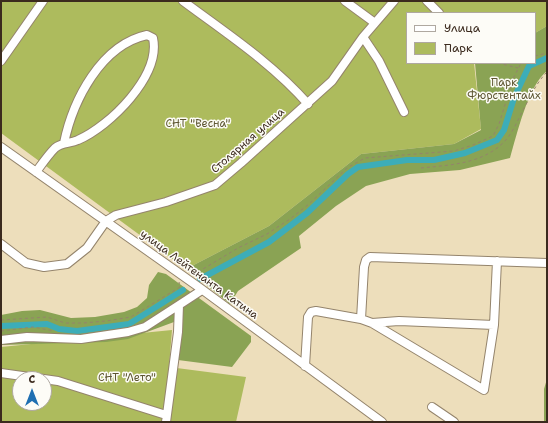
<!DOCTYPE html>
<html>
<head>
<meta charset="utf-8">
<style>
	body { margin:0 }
	#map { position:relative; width:548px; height:423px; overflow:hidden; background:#eddebb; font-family:"Shantell Sans",sans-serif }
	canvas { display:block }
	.frame { position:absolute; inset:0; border:2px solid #3b2a1e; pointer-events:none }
	.legend { position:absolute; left:406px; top:12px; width:130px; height:52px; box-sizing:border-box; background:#fdfcf7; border:1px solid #afa8a0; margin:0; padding:5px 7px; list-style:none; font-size:12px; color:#3b2a1e }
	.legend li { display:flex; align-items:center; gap:8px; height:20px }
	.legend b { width:20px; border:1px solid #afa8a0 }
	.north { position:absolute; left:12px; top:371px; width:40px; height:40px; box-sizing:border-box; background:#fdfcf7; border:1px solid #afa8a0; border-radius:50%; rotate:0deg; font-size:11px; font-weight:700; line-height:16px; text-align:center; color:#3b2a1e }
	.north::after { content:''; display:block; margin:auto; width:14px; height:18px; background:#1f6fb2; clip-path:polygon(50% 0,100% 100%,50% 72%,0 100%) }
</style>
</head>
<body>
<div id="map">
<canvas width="548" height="423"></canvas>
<div class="frame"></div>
<ul class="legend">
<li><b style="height:5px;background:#fff"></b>Улица</li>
<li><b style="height:11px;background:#adbb5d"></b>Парк</li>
</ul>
<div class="north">С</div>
</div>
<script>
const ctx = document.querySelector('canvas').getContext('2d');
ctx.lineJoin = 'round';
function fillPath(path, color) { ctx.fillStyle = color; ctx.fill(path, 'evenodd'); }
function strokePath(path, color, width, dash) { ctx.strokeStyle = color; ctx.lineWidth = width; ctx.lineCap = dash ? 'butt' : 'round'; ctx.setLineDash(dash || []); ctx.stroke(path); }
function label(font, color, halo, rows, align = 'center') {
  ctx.font = font + ' "Shantell Sans",sans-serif'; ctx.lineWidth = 3; ctx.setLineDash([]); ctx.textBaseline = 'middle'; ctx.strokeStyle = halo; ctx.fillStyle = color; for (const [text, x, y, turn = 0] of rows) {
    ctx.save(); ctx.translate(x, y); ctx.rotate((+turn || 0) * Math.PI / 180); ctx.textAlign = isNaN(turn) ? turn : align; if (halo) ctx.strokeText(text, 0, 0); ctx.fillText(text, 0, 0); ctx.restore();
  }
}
fillPath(new Path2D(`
	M1 1H547V26L535 33V13H407V63H474L481 129 454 144 361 154 269 226 186 269 1 133Z
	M172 330 169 367 246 377 236 422H1V347ZM20 379H44V403H20Z`), '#adbb5d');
fillPath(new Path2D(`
	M547 26V71C528 86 517 134 510 158L460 170 410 174 366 186 336 206 299 236 301 248 238 291 230 304 186 269 269 226 361 154 454 144 481 130 475 63H535V33Z
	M158 272 166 274 251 336V342L232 367 178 360 180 325 174 322 128 339 106 342 1 345V315L22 311 40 310 71 318 95 317 124 312 137 307 147 298 149 285Z
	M547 379V422H544V389Z`), '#8aa354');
strokePath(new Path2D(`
	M200 279 269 242 307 213 348 174 358 167 407 160H434L465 153 497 140 504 130 514 98 529 66 547 58
	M1 326 47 324 59 329 77 331 129 324 183 290`), '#3dadb8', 6);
const minor = new Path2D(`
	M183 1C226 33 272 63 308 104
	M345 1 375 23
	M427 1 439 13
	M363 37 379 61 404 112
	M1 61 43 1
	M1 147 200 288 382 422
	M36 172C42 164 48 155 55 148 62 142 70 144 78 140 110 126 161 76 153 38L147 35C101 45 73 100 64 143
	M1 244 26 263 44 267 67 264 87 248 106 221 116 215 166 202 215 185 241 163 332 81 363 37 394 1
	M361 319 364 267 366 260 370 257 547 263
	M372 323 399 321 494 325
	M1 340 27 337 81 339 128 332 145 327 179 305
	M305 366 308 317 311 312 316 311 361 319 372 323 484 390 494 325 497 261
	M1 373 58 381 166 415
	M432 407 454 422
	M166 422 178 332 179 305 202 290`);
strokePath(minor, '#94846c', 10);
strokePath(new Path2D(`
	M535 56 547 53
	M498 63 518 68
	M421 168C450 165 482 164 504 142 512 134 518 120 523 110 531 96 536 83 547 72
	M193 275 238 248 267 234 290 219 309 204 347 168 365 158 454 151 473 145 493 136 499 124 513 79 520 65 524 63
	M1 320 47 317 65 323H83L106 321 131 317 180 287 179 282
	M1 331 33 327 54 331`), '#94846c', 1, [3, 3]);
strokePath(minor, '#fff', 8);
label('11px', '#5d5631', '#fdfcf7', [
	["Парк",504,83],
	["Фюрстентайх",504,96],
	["СНТ \"Весна\"",198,124],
	["СНТ \"Лето\"",127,378]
]);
label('11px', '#3b2a1e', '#fdfcf7', [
	["Столярная улица",248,141,-41],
	["улица Лейтенанта Катина",199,275,36]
]);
</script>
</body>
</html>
